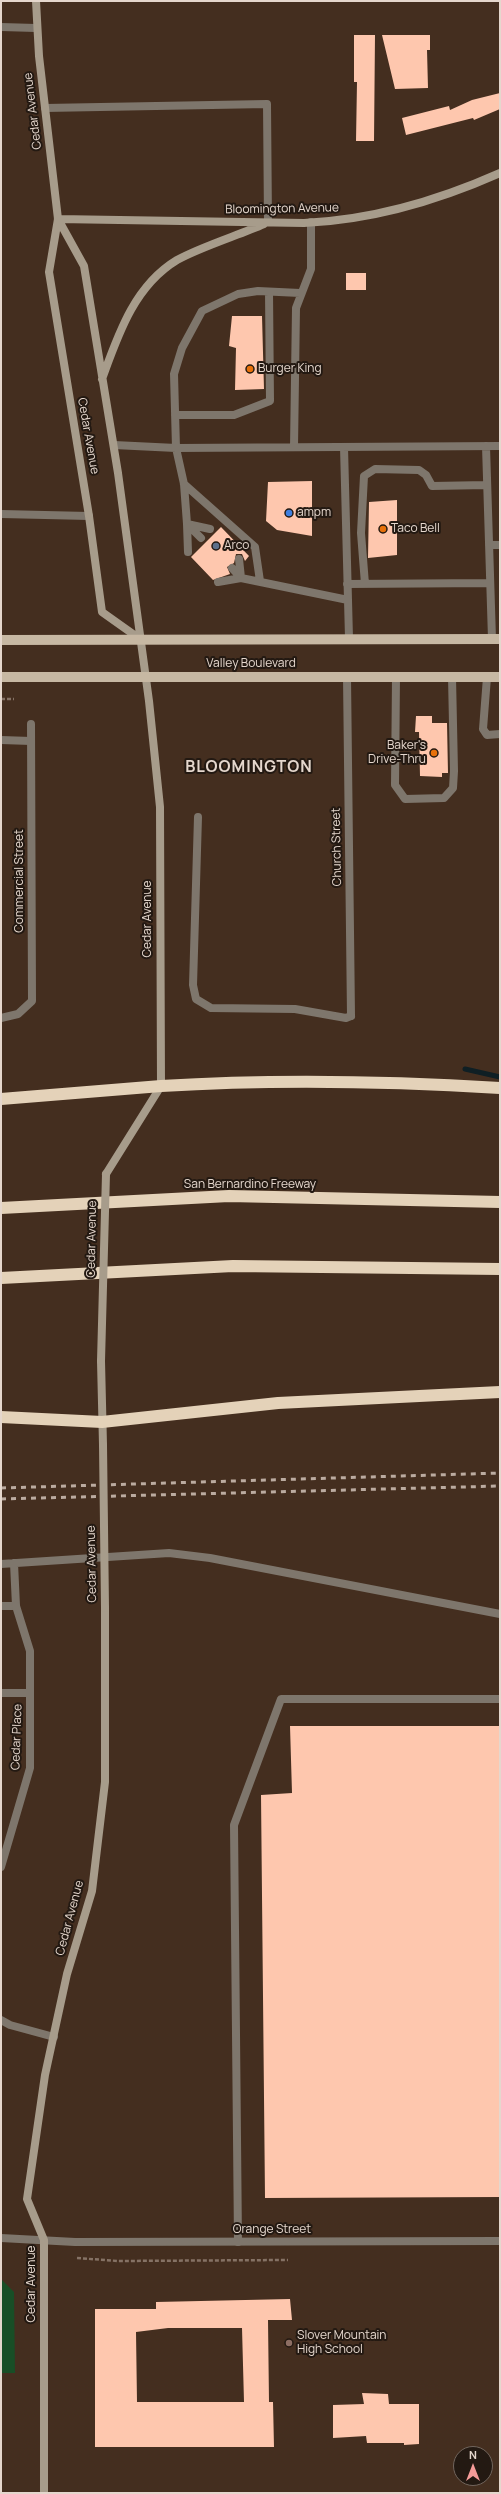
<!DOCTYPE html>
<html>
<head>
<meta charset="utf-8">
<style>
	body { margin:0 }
	#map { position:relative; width:501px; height:2494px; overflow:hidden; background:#442e1f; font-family:Manrope,sans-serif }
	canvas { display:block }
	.frame { position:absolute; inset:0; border:2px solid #e5d7cd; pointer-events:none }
	.north { position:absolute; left:453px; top:2446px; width:40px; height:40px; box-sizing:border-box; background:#231912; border:1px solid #71655d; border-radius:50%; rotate:0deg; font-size:11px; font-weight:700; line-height:16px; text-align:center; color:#e5d7cd }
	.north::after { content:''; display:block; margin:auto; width:14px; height:18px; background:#f59b98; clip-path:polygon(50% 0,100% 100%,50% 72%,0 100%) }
</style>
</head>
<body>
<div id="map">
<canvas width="501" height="2494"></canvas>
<div class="frame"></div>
<div class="north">N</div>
</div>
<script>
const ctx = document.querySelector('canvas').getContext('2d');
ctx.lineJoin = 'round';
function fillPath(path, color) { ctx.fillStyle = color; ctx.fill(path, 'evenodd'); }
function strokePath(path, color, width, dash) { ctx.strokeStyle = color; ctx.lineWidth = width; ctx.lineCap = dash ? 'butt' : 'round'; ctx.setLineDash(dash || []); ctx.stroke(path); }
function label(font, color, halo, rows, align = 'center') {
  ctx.font = font + ' Manrope,sans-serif'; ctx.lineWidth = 4; ctx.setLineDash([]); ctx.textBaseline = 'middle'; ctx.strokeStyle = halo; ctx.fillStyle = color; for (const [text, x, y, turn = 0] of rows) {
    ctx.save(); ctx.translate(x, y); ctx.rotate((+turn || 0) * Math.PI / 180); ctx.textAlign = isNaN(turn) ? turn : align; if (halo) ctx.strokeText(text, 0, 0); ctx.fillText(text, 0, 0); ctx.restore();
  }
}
fillPath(new Path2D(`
	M1 2279 14 2292 15 2373H1Z`), '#184e26');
strokePath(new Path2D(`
	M465 1069 500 1077`), '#0f1f24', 5);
fillPath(new Path2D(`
	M354 35H375L374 141H356L357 82H354Z
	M382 35H430V50H427L428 88 395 89Z
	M500 93V109L474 120 473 118 406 135 402 118 449 106 450 110 472 100Z
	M346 273H366V290H346Z
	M232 316H262L264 389 235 390 236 348 229 346Z
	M312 481V536L277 530 266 521 268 482Z
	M397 500V555L368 558 369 502Z
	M221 527 249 556 245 561 242 554H236L234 563 227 567 230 574 213 580 191 557Z
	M416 716H432V723H447L448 773H442V777L420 776 419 732H415Z
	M290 1726H500V2197L265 2198 261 1795 292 1793Z
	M290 2299 292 2320H268L269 2402H273L274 2447H95V2309H156V2302ZM168 2328H242L244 2402H137L136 2332Z
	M362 2393 388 2394 389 2404H419V2444L404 2445V2443H367L366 2436 333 2438V2405L364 2404Z`), '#fec7ae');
strokePath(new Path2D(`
	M1 699H14
	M77 2258 118 2261 288 2260`), '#857265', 2.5, [4, 2]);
strokePath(new Path2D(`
	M1 27 36 28
	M45 108 267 104 268 222
	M175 415H234L270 401 269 292
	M114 445 176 448 500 446
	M486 446 492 639
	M294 447 296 308 311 269V222
	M344 447 349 638
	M184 484 255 547 260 581
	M1 514 89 516
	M201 538 187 524 184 484 176 448 174 374 182 348 202 311 238 294 258 291 300 293
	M489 545H500
	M188 552 187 524 210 529
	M232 568 241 578 348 600
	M218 582 241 578 239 559
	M347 584 490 583
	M365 584 361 533 364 476 375 469 419 470 426 475 432 486 487 485
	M396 677 395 785 405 799 444 798 453 788 454 771 452 677
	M487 677 483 729 487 735 500 734
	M1 740 31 741
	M198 817 193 985 196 999 211 1008 295 1009 346 1018 351 1016
	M1 1564 169 1553 210 1558 500 1614
	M1 1606H16L14 1563
	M1 1693H30
	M238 2242 234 1825 281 1699H500`), '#7e766c', 8);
strokePath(new Path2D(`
	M347 677 351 1016
	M1 1018 18 1014 32 1001 31 724
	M1 1867 30 1768V1651L16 1606
	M1 2020 10 2025 54 2037
	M1 2238 75 2242 500 2241`), '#7e766c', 8);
strokePath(new Path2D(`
	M36 1 39 56 58 219 49 272 89 516 102 612 140 639
	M58 219 84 266 118 473 149 701 160 807 161 1086 106 1174
	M58 219 304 223C373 220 437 201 500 173
	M102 379C118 335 134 286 177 260 200 247 239 235 264 224
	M101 1361 103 1445
	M44 2493V2240L27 2199 45 2075 67 1974 92 1891 105 1782V1608`), '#a79c8b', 8);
strokePath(new Path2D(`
	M1 640 500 639
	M1 677H500`), '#c7b8a3', 10);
strokePath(new Path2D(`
	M1 1099C54 1095 108 1090 161 1086 273 1079 388 1081 500 1088
	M1 1208 229 1196 500 1202
	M1 1278 233 1266 500 1269
	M1 1417 102 1422 278 1403 500 1392`), '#e4d2b9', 12);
strokePath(new Path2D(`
	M1 1488 500 1473
	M1 1499 500 1486`), '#bbaba0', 3, [5, 5]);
strokePath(new Path2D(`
	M101 1361 106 1174
	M103 1445 105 1608`), '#a79c8b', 8);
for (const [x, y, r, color] of [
	[250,369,4,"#e8710a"],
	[289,513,4,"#3f7fe0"],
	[383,529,4,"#e8710a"],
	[216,546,4,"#5c6f8a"],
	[434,753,4,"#e8710a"],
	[289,2343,4,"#8d6e63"]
]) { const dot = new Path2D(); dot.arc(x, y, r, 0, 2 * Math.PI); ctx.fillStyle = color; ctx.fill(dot); strokePath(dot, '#231912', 1.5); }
label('12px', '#e5d7cd', '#231912', [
	["Cedar Avenue",33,111,-97],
	["Bloomington Avenue",282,209,-1],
	["Cedar Avenue",88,436,80],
	["Valley Boulevard",251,664],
	["Church Street",337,847,-91],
	["Commercial Street",20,881,-90],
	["Cedar Avenue",148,919,-90],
	["San Bernardino Freeway",250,1185],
	["Cedar Avenue",92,1239,-89],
	["Cedar Avenue",92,1564,-91],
	["Cedar Place",17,1737,-88],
	["Cedar Avenue",70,1918,-75],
	["Orange Street",272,2230],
	["Cedar Avenue",32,2284,-90]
]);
label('12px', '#e5d7cd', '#231912', [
	["Burger King",258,369],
	["ampm",297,513],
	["Taco Bell",391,529],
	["Arco",224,546],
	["Baker's",426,746,"right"],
	["Drive-Thru",426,760,"right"],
	["Slover Mountain",297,2336],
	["High School",297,2350]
], 'left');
ctx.letterSpacing = '1px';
label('bold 16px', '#e5d7cd', '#231912', [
	["BLOOMINGTON",249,768]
]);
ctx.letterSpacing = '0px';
</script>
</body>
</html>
